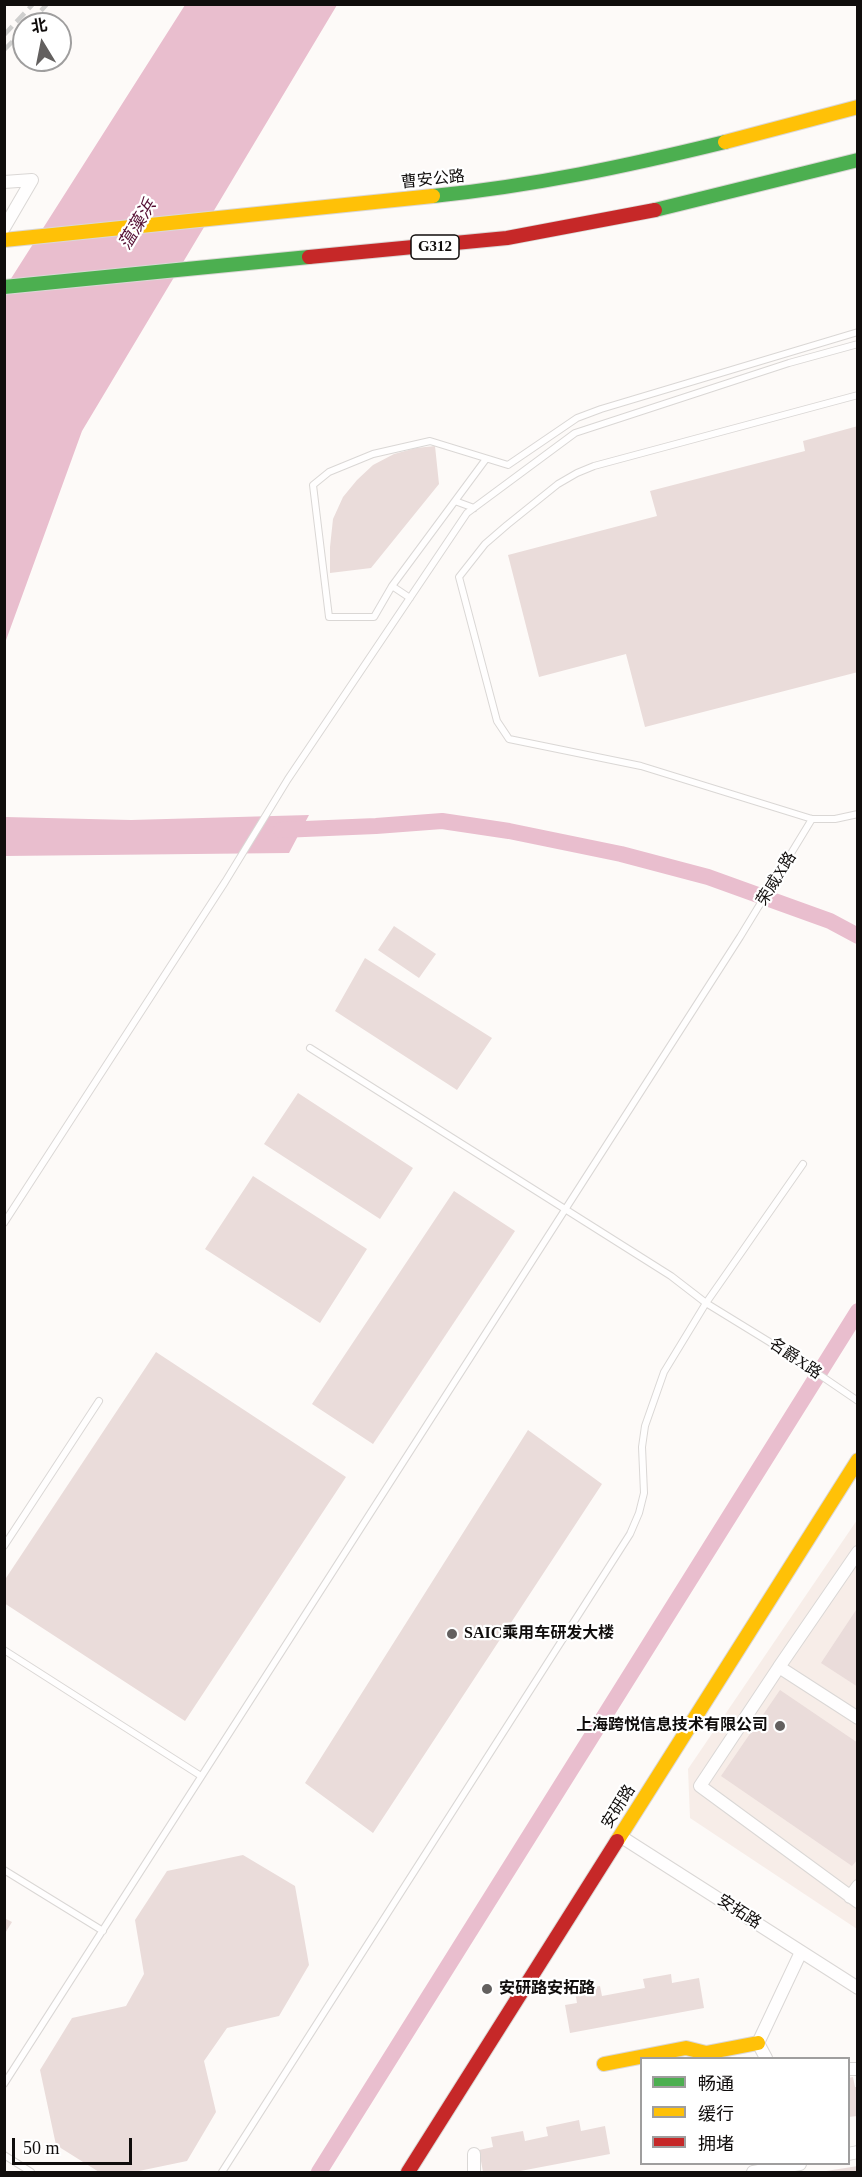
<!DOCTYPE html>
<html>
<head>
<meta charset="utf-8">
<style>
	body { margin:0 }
	#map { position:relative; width:862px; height:2177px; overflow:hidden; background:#fdfaf8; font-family:"Times New Roman","Noto Sans SC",serif }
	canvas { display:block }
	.frame { position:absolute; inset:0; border:6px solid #100d0c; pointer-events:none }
	.legend { position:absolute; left:640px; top:2057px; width:210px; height:108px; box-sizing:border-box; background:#fff; border:2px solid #9f9e9e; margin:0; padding:8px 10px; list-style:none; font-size:18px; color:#100d0c }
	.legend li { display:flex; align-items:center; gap:12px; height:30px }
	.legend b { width:30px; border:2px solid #9f9e9e }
	.north { position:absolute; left:12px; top:12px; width:60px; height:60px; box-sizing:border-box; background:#fff; border:2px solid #9f9e9e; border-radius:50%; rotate:350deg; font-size:16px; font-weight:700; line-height:24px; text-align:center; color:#100d0c }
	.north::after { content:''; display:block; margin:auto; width:21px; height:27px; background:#63605f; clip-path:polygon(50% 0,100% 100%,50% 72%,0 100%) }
	.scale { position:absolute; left:12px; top:2138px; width:120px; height:27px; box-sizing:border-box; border:3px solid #100d0c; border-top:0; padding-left:8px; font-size:18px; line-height:21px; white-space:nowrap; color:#100d0c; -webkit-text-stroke:4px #fff; paint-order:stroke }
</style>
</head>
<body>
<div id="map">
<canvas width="862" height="2177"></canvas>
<div class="frame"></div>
<ul class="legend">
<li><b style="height:8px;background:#4caf50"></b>畅通</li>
<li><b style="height:8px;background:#ffc107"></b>缓行</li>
<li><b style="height:8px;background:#c62828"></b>拥堵</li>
</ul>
<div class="north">北</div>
<div class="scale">50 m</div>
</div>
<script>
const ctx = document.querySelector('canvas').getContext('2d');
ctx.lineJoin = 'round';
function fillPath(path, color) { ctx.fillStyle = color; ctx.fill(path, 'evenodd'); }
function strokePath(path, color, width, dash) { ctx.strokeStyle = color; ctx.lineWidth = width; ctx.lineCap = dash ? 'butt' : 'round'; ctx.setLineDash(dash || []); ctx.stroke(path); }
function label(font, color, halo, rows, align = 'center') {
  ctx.font = font + ' "Times New Roman","Noto Sans SC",serif'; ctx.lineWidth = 4.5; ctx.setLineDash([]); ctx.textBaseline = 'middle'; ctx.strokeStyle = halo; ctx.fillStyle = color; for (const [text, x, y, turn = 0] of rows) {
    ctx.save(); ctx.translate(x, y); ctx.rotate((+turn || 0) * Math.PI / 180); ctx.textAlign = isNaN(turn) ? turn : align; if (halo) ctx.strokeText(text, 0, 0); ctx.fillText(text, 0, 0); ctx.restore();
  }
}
fillPath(new Path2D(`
	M857 1520V1929L690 1818 688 1769Z`), '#f7ede8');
fillPath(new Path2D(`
	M185 5H337L82 431 5 643V288Z
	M309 815 289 853 5 856V817L131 820Z`), '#e9bece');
strokePath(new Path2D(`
	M281 830 376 826 442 821 509 831 621 854 708 877 830 921 858 936
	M319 2172 858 1311`), '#e9bece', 16);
fillPath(new Path2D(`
	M858 426V672L645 727 626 654 539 677 508 555 657 516 650 491 805 451 803 441Z
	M435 446 439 484 371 568 330 573V547L333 519 343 497 357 480 373 465 394 454 416 448Z
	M394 926 436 954 419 978 378 950Z
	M365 958 492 1038 457 1090 335 1011Z
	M298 1093 413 1168 380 1219 264 1144Z
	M253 1176 367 1249 320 1323 205 1249Z
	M454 1191 515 1231 373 1444 312 1404Z
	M156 1352 346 1477 185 1721 4 1603V1581Z
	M528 1430 602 1484 373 1833 305 1783Z
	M858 1607V1687L821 1663Z
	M780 1690 858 1743V1859L852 1866 721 1776Z
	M243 1855 295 1886 309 1965 279 2016 227 2028 204 2061 216 2112 187 2161 134 2172H99L56 2145 40 2070 72 2018 126 2006 144 1974 135 1920 167 1871Z
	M4 1918 12 1922 4 1935Z
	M671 1974 672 1983 699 1978 704 2008 570 2033 565 2005 577 2003 575 1991 600 1986 602 1996 645 1988 643 1979Z
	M853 2077 855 2087H858V2116L848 2117V2078Z
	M579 2120 581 2131 605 2126 610 2154 515 2172H483L479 2150 493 2147 491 2137 523 2131 525 2141 548 2136 546 2127Z
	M858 2166V2172H827L826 2171Z`), '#eadcda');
const lane = new Path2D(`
	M858 395 594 466 577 473 558 484 507 525 485 544 459 577 497 721 509 739 641 766 812 819H835L858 814
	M455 501 474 508
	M392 586 486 459
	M410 598 392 586 374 617H329L313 485 329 472 373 454 430 441 508 465 577 418 601 409 858 332
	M310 1048 671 1276 706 1303 789 1354 858 1401
	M4 1223 225 882 288 779 467 513 575 433 789 363 858 344
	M4 1546 99 1401
	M4 1650 201 1776
	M4 1870 103 1931
	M4 2084 740 937 812 819
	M4 2155 31 2172
	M222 2172 630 1534 639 1513 644 1493 642 1447 645 1426 664 1372 706 1303 803 1164`);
const street = new Path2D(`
	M4 182 32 180 4 228
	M858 1552 779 1667 858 1718
	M779 1667 700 1786 858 1902
	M620 1836 858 1988
	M850 1897 858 1886
	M766 2058 758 2043 801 1952
	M848 2069H858
	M848 2154 858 2152
	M474 2172V2154
	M753 2172 800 2164`);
const fast = new Path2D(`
	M433 196C533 186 627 166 725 142
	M655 210 858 160
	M4 287 309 257`);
const slow = new Path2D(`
	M725 142 858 107
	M4 240 433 196
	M617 1841 858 1460
	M604 2064 686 2048 706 2053 758 2043`);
const jam = new Path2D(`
	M309 257 507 238 655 210
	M408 2172 617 1841`);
strokePath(lane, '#dad7d5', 8);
strokePath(street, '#dad7d5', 14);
strokePath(fast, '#dad7d5', 16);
strokePath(slow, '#dad7d5', 16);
strokePath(jam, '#dad7d5', 16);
strokePath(lane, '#fffefe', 6);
strokePath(street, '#fffefe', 12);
strokePath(fast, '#4caf50', 14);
strokePath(slow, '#ffc107', 14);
strokePath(jam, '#c62828', 14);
strokePath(new Path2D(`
	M29 24 47 4
	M4 35 33 4
	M4 50 24 30`), '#cfcfce', 4.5, [12, 6]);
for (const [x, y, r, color] of [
	[452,1634,6,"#63605f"],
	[780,1726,6,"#63605f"],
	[487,1989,6,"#63605f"]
]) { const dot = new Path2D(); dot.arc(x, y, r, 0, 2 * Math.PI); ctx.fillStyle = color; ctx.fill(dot); strokePath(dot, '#fff', 2); }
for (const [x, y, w] of [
	[435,247,48]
]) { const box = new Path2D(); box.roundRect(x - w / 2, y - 12, w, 24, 4.5); ctx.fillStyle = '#fff'; ctx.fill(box); strokePath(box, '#100d0c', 1.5); }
label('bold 15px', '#100d0c', null, [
	["G312",435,247]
]);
label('16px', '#100d0c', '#fff', [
	["曹安公路",433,180,-6],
	["荣威X路",777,879,-58],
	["名爵X路",795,1359,34],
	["安研路",619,1807,-58],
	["安拓路",739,1912,33]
]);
label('bold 16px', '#100d0c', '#fff', [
	["SAIC乘用车研发大楼",464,1634],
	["上海跨悦信息技术有限公司",768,1726,"right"],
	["安研路安拓路",499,1989]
], 'left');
label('italic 18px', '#550f33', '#fff', [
	["蕰藻浜",138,225,-59]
]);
</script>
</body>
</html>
